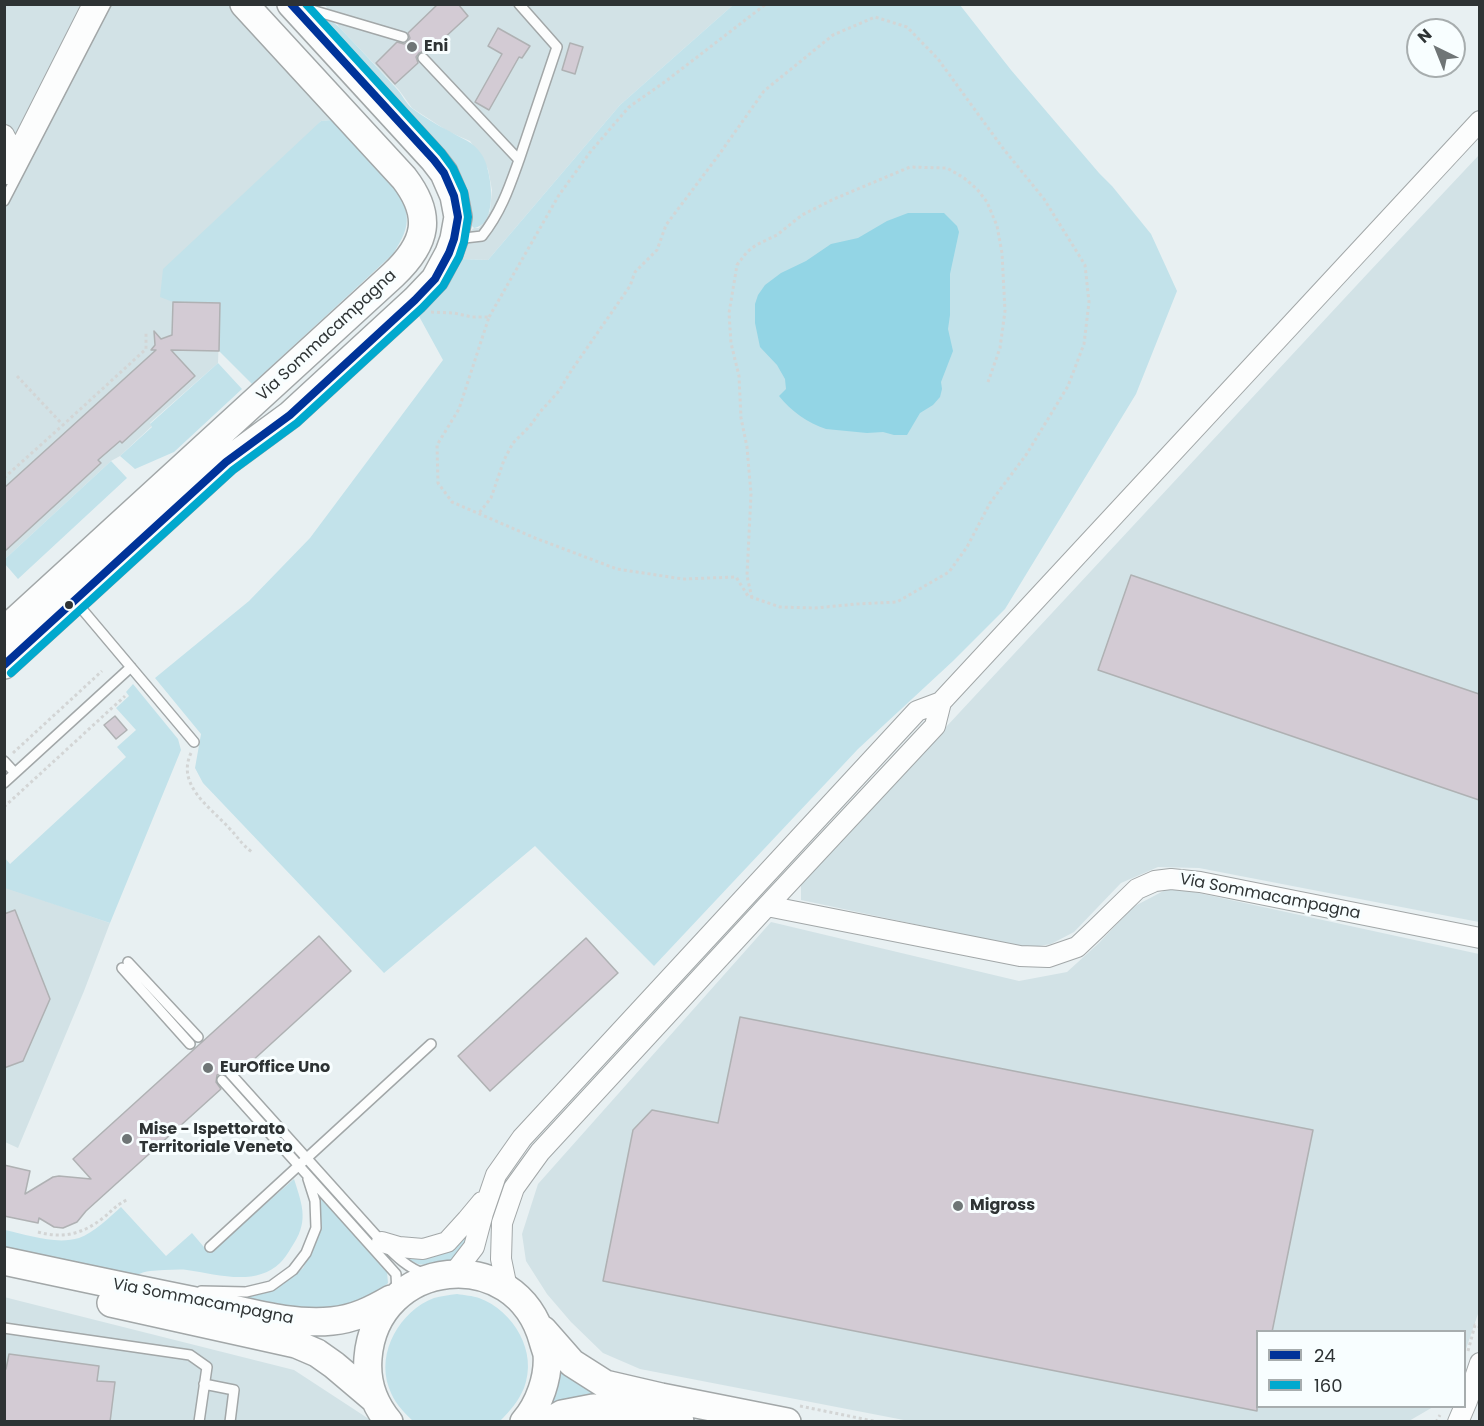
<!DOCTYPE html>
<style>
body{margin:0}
#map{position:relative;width:1484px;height:1426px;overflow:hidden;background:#e8f0f2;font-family:Poppins,sans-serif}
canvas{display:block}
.frame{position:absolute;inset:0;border:6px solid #2e3334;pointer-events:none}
.legend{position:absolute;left:1256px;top:1330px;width:210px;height:78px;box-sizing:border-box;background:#f8feff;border:2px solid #a7adae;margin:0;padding:8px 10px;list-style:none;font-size:18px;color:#2e3334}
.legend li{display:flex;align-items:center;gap:12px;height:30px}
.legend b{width:30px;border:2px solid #a7adae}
.north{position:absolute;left:1406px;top:18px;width:60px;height:60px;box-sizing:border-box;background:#f8feff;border:2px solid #a7adae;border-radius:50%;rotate:317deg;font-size:16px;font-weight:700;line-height:24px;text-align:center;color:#2e3334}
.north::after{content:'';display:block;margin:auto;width:21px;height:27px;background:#6f7576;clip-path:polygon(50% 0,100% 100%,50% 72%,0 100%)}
</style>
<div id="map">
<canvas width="1484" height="1426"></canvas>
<div class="frame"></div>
<ul class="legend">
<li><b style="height:8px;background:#039"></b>24</li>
<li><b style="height:8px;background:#00a9ce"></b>160</li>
</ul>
<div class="north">N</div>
</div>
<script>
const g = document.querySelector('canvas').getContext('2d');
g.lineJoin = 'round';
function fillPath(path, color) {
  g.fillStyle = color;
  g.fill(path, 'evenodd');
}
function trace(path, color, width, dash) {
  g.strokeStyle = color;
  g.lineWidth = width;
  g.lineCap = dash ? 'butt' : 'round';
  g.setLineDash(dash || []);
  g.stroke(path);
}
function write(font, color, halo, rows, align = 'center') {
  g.font = font + ' Poppins,sans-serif';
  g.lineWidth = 6;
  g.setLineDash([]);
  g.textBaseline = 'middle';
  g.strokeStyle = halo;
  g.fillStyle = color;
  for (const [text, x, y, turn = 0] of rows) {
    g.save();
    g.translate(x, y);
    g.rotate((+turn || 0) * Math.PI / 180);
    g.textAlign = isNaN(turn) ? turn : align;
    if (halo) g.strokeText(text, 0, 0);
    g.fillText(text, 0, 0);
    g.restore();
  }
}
fillPath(new Path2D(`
 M5 5H228L332 120 321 121 173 302 220 303 218 363 150 423 152 426 120 456 111 461 5 559Z
 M325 5H733L620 105 488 260 459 259 464 237 474 228H479L490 211 492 190 488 169 470 141 449 132 412 108 399 90 339 27Z
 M1479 155V922L1199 868 1158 867 1121 883 1074 932 1051 944 1027 948 801 900V883L1369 272Z
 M5 887 110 923 84 991 18 1148 5 1142Z
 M1171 887 1479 954 1480 1308 1465 1352 1464 1332H1258V1406L1433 1407 1409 1421H909L640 1369 603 1353 571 1322 547 1294 526 1261 522 1234 538 1184 771 922 1019 981 1067 972 1099 943 1133 907Z
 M4 1297 294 1370 372 1421H5Z`), '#d2e2e6');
fillPath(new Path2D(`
 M733 5H960L1011 70 1099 173 1112 186 1151 234 1177 291 1136 394 1005 609 953 661 858 749 654 966 535 846 384 973 203 783 195 768 201 734 155 678 249 601 310 538 443 360 415 309 459 259 488 260 620 105Z
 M324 18H328L339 27C358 47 377 67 396 88 402 94 406 104 413 109 424 117 437 125 449 131 462 139 473 141 482 155 492 170 499 225 474 228L472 226 322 21Z
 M332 120 399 193C412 219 408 230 393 254L252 384 219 351 220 303 173 302 160 297 163 269 321 121Z
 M218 363 242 389 174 452 135 469 120 456 152 427 150 424Z
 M111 461 127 478 18 579 5 564V559Z
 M133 684 178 739 181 750 110 923 5 888V858L10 864 126 757 117 747 136 730 116 708 129 696 126 692Z
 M294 1179C303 1207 309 1222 291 1248 288 1253 284 1259 280 1263 255 1287 217 1274 187 1270 180 1269 172 1270 164 1270 154 1271 146 1270 137 1275L5 1247V1230C28 1235 56 1245 79 1238 93 1233 110 1217 121 1207L166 1256 192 1233 209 1253Z
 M317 1192 387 1272 388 1283C342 1324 288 1306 235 1295H258L280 1286 303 1268 313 1248 321 1220Z
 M473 1221C471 1231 467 1250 460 1257 454 1262 426 1266 418 1264 411 1261 404 1256 398 1252Z
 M457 1294C464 1295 473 1296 479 1298 514 1311 538 1352 524 1388 518 1402 510 1411 500 1421H413C402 1411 394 1402 389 1388 376 1352 400 1311 434 1298 441 1296 449 1295 457 1294Z
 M551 1362 618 1400 549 1408Z`), '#c2e2ea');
fillPath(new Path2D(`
 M908 213H944L957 226 959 232 950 274V315L948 329 953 351 941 382 942 389 940 397 933 405 920 413 907 435H894L883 432 867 433 826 429C808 423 791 411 779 396L786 389 785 379 777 365 760 347 755 323V304L758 295 765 285 781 273 806 261 831 244 858 238 887 221Z`), '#93d5e5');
const building = new Path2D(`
 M438 4H458L468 16 428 53 424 51 419 53 416 57 418 63 395 84 376 63 397 42 404 44 407 42 410 38 408 33Z
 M498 28 530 46 522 58 519 57 489 110 475 102 502 54 488 46Z
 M570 43 583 47 575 74 562 70Z
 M173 302 220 303 219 351 171 350 195 376 122 443 120 441 98 460 101 463 4 552V488L156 350H151L155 345 154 331 161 339 172 335Z
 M1131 575 1479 694V800L1098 670Z
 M115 716 127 730 116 739 104 725Z
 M15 910 50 999 23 1061 4 1068V914Z
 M319 936 351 971 239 1073 235 1068 229 1066 225 1068 223 1073 217 1075 216 1082 221 1089 86 1211 77 1222 63 1228 54 1227 39 1218 38 1223 4 1216V1165L30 1171 25 1194 53 1177 59 1176 91 1179 73 1159Z
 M586 938 618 973 490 1091 458 1056Z
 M740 1017 1313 1130 1272 1332H1257V1411L603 1281 633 1130 652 1110 718 1123Z
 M9 1354 99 1366 97 1381 115 1382 110 1422H4V1369H6Z`);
fillPath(building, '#d3cbd4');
trace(building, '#afb1b3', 1.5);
const lane = new Path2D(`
 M305 8 403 37
 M423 58 519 160C509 188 501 212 482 236L456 239
 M519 160 557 47 519 4
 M4 201 106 4
 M76 602 194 742
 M4 761 15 773 131 667
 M4 783 15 773
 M128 962 198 1037
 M122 968 190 1044
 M230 1073 382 1242C395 1255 407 1268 425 1274
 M222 1080 396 1274 397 1293
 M210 1247 431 1044
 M201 1291 246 1292 271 1286 293 1270 306 1253 316 1228 315 1201 308 1179
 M4 1328 190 1355 207 1367 199 1422
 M204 1384 234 1390 230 1422`);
const street = new Path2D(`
 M4 135C10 145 12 156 9 167
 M7 174 93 4
 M941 702 1480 121
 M767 906 1020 956 1048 957 1077 947 1096 929 1137 889 1155 881 1171 879 1200 882 1480 938
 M382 1242 399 1247 423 1249 447 1242 467 1220 482 1202
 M454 1273 474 1247 483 1213 496 1175 522 1138 917 711 941 702 935 726 767 906 540 1152 514 1188 502 1223 501 1259 507 1288
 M1458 1422 1467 1401 1480 1363`);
const secondary = new Path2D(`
 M4 631 393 275C427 243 433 216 404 178L244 4
 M4 665 226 462 290 415 415 300 435 279 449 253 454 239 458 217 454 196 444 173 434 160 291 4
 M4 1261C74 1276 144 1291 215 1305 253 1313 293 1325 332 1321 354 1319 372 1310 391 1299
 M111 1303 296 1344 317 1353 334 1365 373 1398
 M543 1330 572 1363 605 1384 661 1397 787 1422
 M389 1422C374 1404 366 1381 368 1358 376 1257 516 1242 543 1341 544 1345 546 1350 547 1354 549 1377 539 1405 524 1422
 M548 1422 562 1414 593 1408 641 1414 680 1422`);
trace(lane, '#a2a7a8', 12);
trace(street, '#a2a7a8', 22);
trace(secondary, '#a2a7a8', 30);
trace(new Path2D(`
 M431 312 454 313 472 317H489L459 409 437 445 438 483 452 502 535 538 617 569 683 579 736 577 748 596 780 607 815 608 857 604 897 602 949 572 967 547 990 503 1026 455 1068 386 1084 344 1089 302 1085 265 1044 199 1002 147 938 59 907 27 875 17 833 35 764 91 718 156 666 225 657 250 635 272 630 286 571 371 559 391 540 412 530 426 513 443 504 460 491 498 479 513
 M489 317 559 195 591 151 629 107 666 81 766 4
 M17 376 63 425 146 349V331
 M4 478 63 425
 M752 598 747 576 751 494 747 447 741 418 739 376 731 343 729 313 737 265 747 252 756 245 777 235 802 215 834 199 910 167 947 168 964 178 977 189 987 202 997 226 1002 253 1005 311 1000 348 988 382
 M13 753 102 671
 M191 753C176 785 210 807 229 828 238 837 241 844 252 852
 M4 807 125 696
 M38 1232C62 1239 83 1234 103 1218 113 1210 117 1204 129 1199
 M1468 1351 1475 1325 1480 1327
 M800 1406 878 1422
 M1436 1422 1440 1415`), '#d3d5d5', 3, [3, 3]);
trace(lane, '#fcfdfd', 9);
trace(street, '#fcfdfd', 20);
trace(secondary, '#fcfdfd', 27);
trace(new Path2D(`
 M4 665 226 462 290 415 415 300 435 279 449 253 454 239 458 217 454 196 444 173 434 160 291 4`), '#039', 8);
trace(new Path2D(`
 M11 673 233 470 297 423 422 308 443 286 459 257 464 242 468 217 464 192 453 168 442 153 306 4`), '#00a9ce', 8);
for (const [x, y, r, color] of [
 [412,47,6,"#6f7576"],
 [69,605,5,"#2e3334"],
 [208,1068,6,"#6f7576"],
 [127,1139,6,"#6f7576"],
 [958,1206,6,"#6f7576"]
]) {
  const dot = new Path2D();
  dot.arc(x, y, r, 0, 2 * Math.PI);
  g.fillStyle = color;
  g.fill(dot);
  trace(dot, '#f8feff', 2);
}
write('bold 16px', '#2e3334', '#f8feff', [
 ["Eni",424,47],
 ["EurOffice Uno",220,1068],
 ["Mise - Ispettorato",139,1130],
 ["Territoriale Veneto",139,1148],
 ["Migross",970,1206]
], 'left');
write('16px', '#2e3334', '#f8feff', [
 ["Via Sommacampagna",327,336,-43],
 ["Via Sommacampagna",1270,897,11],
 ["Via Sommacampagna",203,1302,11]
]);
</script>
